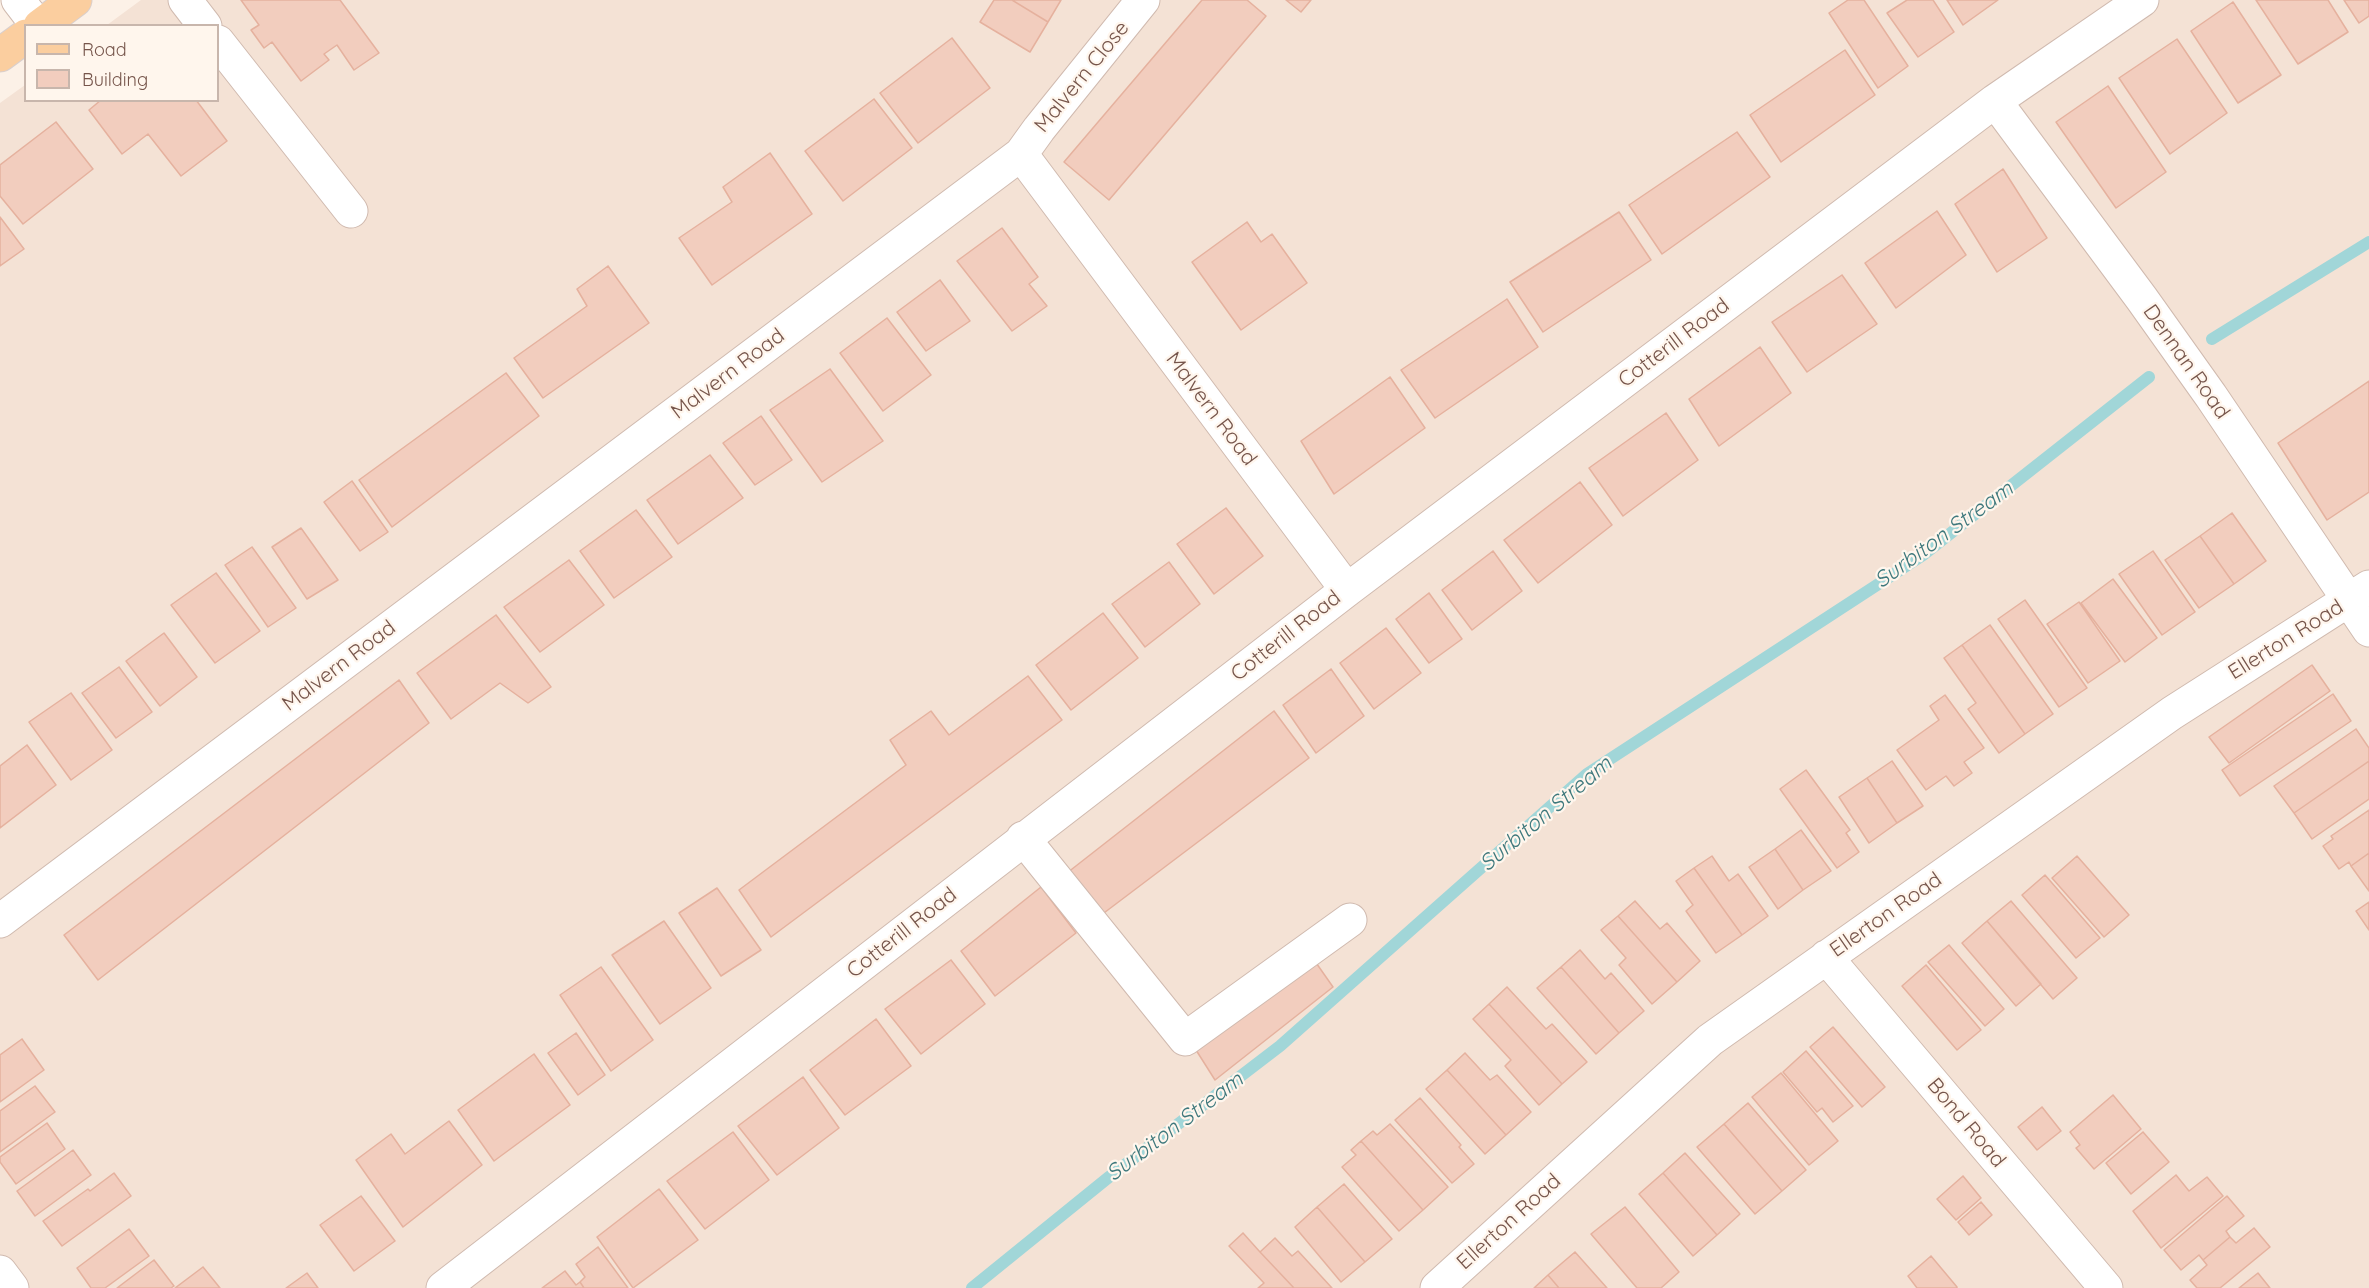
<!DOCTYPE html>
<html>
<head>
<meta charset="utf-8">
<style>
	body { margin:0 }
	#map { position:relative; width:2369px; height:1288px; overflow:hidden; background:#fcf1e7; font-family:Quicksand,sans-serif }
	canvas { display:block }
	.legend { position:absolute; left:24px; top:24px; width:195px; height:78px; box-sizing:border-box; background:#fff6ed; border:2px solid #c8b6ac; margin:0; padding:8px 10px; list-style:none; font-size:18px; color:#76554b }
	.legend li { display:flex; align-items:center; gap:12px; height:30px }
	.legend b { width:30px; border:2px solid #c8b6ac }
</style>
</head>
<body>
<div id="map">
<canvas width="2369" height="1288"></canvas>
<ul class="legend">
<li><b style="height:8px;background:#fbce9f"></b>Road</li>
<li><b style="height:16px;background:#f2cdbe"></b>Building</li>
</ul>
</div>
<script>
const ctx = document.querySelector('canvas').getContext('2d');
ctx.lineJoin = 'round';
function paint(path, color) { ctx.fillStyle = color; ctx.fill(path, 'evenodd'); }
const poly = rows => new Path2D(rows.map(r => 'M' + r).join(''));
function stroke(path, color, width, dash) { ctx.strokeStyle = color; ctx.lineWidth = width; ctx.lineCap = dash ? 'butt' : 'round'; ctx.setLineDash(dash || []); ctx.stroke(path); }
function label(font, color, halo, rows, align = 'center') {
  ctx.font = font + ' Quicksand,sans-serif'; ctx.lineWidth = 4.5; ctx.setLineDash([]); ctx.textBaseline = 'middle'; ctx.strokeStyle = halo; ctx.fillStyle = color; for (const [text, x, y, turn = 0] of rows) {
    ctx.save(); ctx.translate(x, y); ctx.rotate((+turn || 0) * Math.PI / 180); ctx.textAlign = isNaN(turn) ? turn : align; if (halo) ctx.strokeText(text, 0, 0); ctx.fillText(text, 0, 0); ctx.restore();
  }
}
paint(poly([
	[141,0,2369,0,2369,1288,0,1288,0,103,25,85,26,100,218,100,218,26,107,25]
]), '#f4e2d5');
stroke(poly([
	[2212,339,2369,242],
	[972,1288,1109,1177,1280,1046,1587,774,1923,555,2149,377]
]), '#a1d6d8', 12);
const building = poly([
	[241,0,340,0,379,53,354,70,337,45,324,54,329,60,301,81,272,42,264,48,251,30,259,25,241,0],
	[994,0,1012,0,1048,22,1030,52,980,22,994,0],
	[1012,0,1061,0,1048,22,1012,0],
	[1202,0,1247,0,1266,16,1109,200,1064,162,1202,0],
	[1286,0,1311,0,1301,12,1286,0],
	[1848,0,1864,0,1908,66,1878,88,1829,13,1848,0],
	[1907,0,1933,0,1954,32,1918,57,1887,13,1907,0],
	[1947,0,1998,0,1963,25,1947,0],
	[2256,0,2328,0,2348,32,2298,64,2256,0],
	[2344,0,2369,0,2369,16,2359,23,2344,0],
	[2233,2,2281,75,2238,103,2191,31,2233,2],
	[952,38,990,88,918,143,880,93,952,38],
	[2177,39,2227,113,2170,154,2119,78,2177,39],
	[1845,50,1875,95,1781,162,1750,115,1845,50],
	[2108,86,2166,172,2116,208,2056,122,2108,86],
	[874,99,912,148,843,201,805,151,874,99],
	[101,100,196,100,227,141,181,176,148,134,122,154,89,110,101,100],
	[56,122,93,169,23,224,0,196,0,165,56,122],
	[1737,132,1770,177,1662,254,1629,205,1737,132],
	[770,153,812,214,712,285,679,238,732,202,723,187,770,153],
	[2003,169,2047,238,1997,272,1955,204,2003,169],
	[1937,211,1966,255,1896,308,1865,263,1937,211],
	[1619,212,1651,260,1543,332,1510,282,1619,212],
	[0,217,24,249,0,266,0,217],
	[1247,222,1261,242,1272,234,1307,283,1241,330,1192,262,1247,222],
	[1002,228,1038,277,1029,284,1047,306,1012,331,957,261,1002,228],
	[608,266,649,323,543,398,514,358,587,306,577,289,608,266],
	[1842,275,1877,324,1807,372,1772,322,1842,275],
	[940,280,970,321,926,351,897,312,940,280],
	[1507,299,1538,347,1435,418,1401,370,1507,299],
	[887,318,931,375,883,411,840,353,887,318],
	[1760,347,1791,393,1719,446,1689,399,1760,347],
	[830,369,883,441,822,482,770,410,830,369],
	[506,373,539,416,392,527,359,480,506,373],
	[1390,377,1425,428,1334,494,1301,441,1390,377],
	[2369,381,2369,492,2327,520,2278,443,2369,381],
	[1666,413,1698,460,1623,516,1589,468,1666,413],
	[761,416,792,460,755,485,723,443,761,416],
	[710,455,743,498,678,544,647,500,710,455],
	[352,481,388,532,360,551,324,502,352,481],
	[1580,482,1612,525,1538,583,1504,540,1580,482],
	[1226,508,1263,556,1214,594,1177,544,1226,508],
	[636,510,672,557,614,598,580,551,636,510],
	[2232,513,2266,561,2234,584,2200,536,2232,513],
	[301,528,338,580,307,599,272,547,301,528],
	[2200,536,2234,584,2199,608,2165,560,2200,536],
	[252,547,296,608,268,627,225,565,252,547],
	[1493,551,1522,591,1472,630,1442,590,1493,551],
	[2153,551,2195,612,2162,635,2119,574,2153,551],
	[569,560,604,605,540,652,504,607,569,560],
	[1169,562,1200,604,1145,647,1112,604,1169,562],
	[216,573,260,631,215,663,171,605,216,573],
	[2113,579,2157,638,2125,662,2081,603,2113,579],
	[1429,593,1462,639,1429,663,1396,619,1429,593],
	[2025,600,2087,688,2059,707,1998,619,2025,600],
	[2079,602,2120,661,2088,683,2047,624,2079,602],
	[1103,613,1138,658,1071,710,1036,665,1103,613],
	[496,615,551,687,528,703,500,683,451,719,417,673,496,615],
	[1990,625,2053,714,2025,734,1962,645,1990,625],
	[1386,628,1421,673,1374,709,1340,663,1386,628],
	[164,633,197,677,160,706,126,661,164,633],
	[1962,645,2025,734,1999,753,1968,709,1976,703,1944,658,1962,645],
	[2312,665,2330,691,2229,763,2209,737,2312,665],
	[119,667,152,712,116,738,82,693,119,667],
	[1331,669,1364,716,1316,753,1283,705,1331,669],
	[1028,676,1062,720,771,937,739,890,906,765,890,740,931,711,949,735,1028,676],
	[399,680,429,723,98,980,64,935,399,680],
	[71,693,112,750,71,780,29,722,71,693],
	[2333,694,2351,721,2240,796,2222,770,2333,694],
	[1945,695,1984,748,1964,762,1972,773,1954,786,1946,776,1926,790,1897,750,1939,720,1930,706,1945,695],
	[1274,711,1309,758,1092,922,1058,880,1274,711],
	[2356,729,2369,748,2369,761,2294,813,2274,786,2356,729],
	[27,745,56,785,0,828,0,766,27,745],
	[1892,761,1923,806,1897,823,1867,778,1892,761],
	[2369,761,2369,799,2312,839,2294,813,2369,761],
	[1806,770,1850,830,1846,833,1859,852,1837,868,1780,789,1806,770],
	[1867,778,1897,823,1869,843,1839,797,1867,778],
	[2369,810,2369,853,2351,866,2349,862,2339,869,2323,846,2333,839,2331,836,2369,810],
	[1801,830,1831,871,1803,890,1775,849,1801,830],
	[1775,849,1803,890,1778,909,1749,867,1775,849],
	[2369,853,2369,891,2351,866,2369,853],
	[1712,856,1729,881,1738,874,1768,916,1742,935,1694,868,1712,856],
	[2077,856,2129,915,2104,937,2052,878,2077,856],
	[1694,868,1742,935,1716,953,1686,911,1693,905,1676,881,1694,868],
	[2045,875,2100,938,2076,958,2022,895,2045,875],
	[1041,887,1076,933,995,996,961,951,1041,887],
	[717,888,761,950,721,976,679,913,717,888],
	[1635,901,1660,929,1667,923,1700,961,1677,982,1618,916,1635,901],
	[2011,901,2077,978,2053,999,1987,921,2011,901],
	[2369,902,2369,930,2356,911,2369,902],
	[1618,916,1677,982,1652,1004,1619,965,1626,958,1601,930,1618,916],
	[664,921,711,988,660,1024,612,955,664,921],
	[1987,921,2041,984,2016,1006,1962,943,1987,921],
	[1949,945,2004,1009,1985,1026,1928,962,1949,945],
	[1580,950,1605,979,1611,973,1644,1011,1619,1033,1561,967,1580,950],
	[1312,957,1333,987,1215,1080,1196,1050,1312,957],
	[951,960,985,1004,921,1054,885,1009,951,960],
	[1926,965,1981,1030,1957,1050,1902,986,1926,965],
	[601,967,653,1040,611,1071,560,995,601,967],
	[1561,967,1619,1033,1596,1054,1537,988,1561,967],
	[1507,987,1546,1029,1552,1024,1587,1062,1562,1084,1489,1004,1507,987],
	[1489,1004,1562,1084,1539,1105,1505,1066,1511,1060,1473,1019,1489,1004],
	[876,1019,911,1066,845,1115,810,1070,876,1019],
	[1833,1027,1885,1087,1862,1107,1810,1047,1833,1027],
	[576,1033,605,1075,578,1095,548,1053,576,1033],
	[22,1039,44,1070,0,1102,0,1055,22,1039],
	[1806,1051,1853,1106,1833,1122,1822,1108,1817,1112,1783,1072,1806,1051],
	[1465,1053,1490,1080,1497,1075,1531,1112,1506,1135,1447,1070,1465,1053],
	[534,1054,570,1105,494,1161,458,1110,534,1054],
	[1447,1070,1506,1135,1485,1154,1426,1089,1447,1070],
	[1781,1073,1838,1141,1809,1165,1752,1097,1781,1073],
	[803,1077,839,1128,777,1175,738,1126,803,1077],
	[35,1086,55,1112,0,1152,0,1111,35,1086],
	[2113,1095,2141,1129,2094,1169,2076,1148,2080,1145,2070,1132,2113,1095],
	[1420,1098,1461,1145,1459,1147,1474,1164,1452,1183,1395,1120,1420,1098],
	[1748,1103,1806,1170,1782,1191,1724,1124,1748,1103],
	[2042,1107,2061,1131,2037,1150,2018,1127,2042,1107],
	[449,1121,482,1165,403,1227,356,1160,391,1134,405,1154,449,1121],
	[47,1123,65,1149,16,1184,0,1162,0,1157,47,1123],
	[1390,1124,1448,1187,1423,1210,1361,1141,1373,1131,1377,1135,1390,1124],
	[1724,1124,1782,1191,1755,1214,1697,1147,1724,1124],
	[733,1132,769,1180,705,1229,667,1181,733,1132],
	[2143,1132,2169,1162,2131,1194,2106,1163,2143,1132],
	[1361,1141,1423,1210,1399,1231,1342,1167,1356,1155,1351,1150,1361,1141],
	[73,1150,91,1175,35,1216,17,1191,73,1150],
	[1685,1153,1740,1214,1717,1235,1663,1173,1685,1153],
	[114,1173,131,1196,62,1246,43,1221,88,1189,90,1191,114,1173],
	[1663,1173,1717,1235,1693,1256,1639,1194,1663,1173],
	[2176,1175,2189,1191,2207,1177,2223,1196,2161,1248,2133,1211,2176,1175],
	[1963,1176,1981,1198,1956,1220,1937,1199,1963,1176],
	[1344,1184,1392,1239,1365,1262,1317,1207,1344,1184],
	[659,1189,698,1240,633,1288,597,1237,659,1189],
	[361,1196,395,1241,354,1271,320,1225,361,1196],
	[2227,1196,2244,1216,2226,1231,2230,1237,2203,1260,2199,1255,2181,1270,2164,1250,2227,1196],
	[1981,1202,1992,1215,1969,1235,1958,1222,1981,1202],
	[1317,1207,1365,1262,1341,1282,1295,1227,1317,1207],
	[1625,1207,1679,1272,1661,1288,1637,1288,1591,1234,1625,1207],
	[2254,1228,2270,1247,2220,1288,2197,1288,2190,1280,2207,1265,2203,1260,2230,1237,2236,1243,2254,1228],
	[129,1229,149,1256,105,1288,91,1288,77,1268,129,1229],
	[1243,1233,1260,1252,1294,1288,1258,1288,1264,1283,1229,1246,1243,1233],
	[1275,1238,1292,1256,1298,1251,1332,1288,1294,1288,1260,1252,1275,1238],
	[598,1247,628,1288,584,1288,580,1282,585,1277,576,1264,598,1247],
	[1575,1252,1607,1288,1559,1288,1548,1275,1575,1252],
	[1931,1256,1957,1287,1957,1288,1917,1288,1908,1276,1931,1256],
	[154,1260,174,1286,171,1288,117,1288,154,1260],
	[203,1267,220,1288,175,1288,203,1267],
	[565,1271,576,1285,580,1282,584,1288,542,1288,565,1271],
	[307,1273,318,1288,286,1288,307,1273],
	[2258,1273,2270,1288,2239,1288,2258,1273],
	[1548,1275,1559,1288,1534,1288,1548,1275]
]);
paint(building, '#f2cdbe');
stroke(building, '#e5b19e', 1.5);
const minor = poly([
	[18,0,38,26],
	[185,0,205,26],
	[218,42,351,211],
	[1995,101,2142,299,2211,396,2369,630],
	[1021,154,1039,129,1143,0],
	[1023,838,1185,1039,1350,920],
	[0,921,1021,154,1347,590],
	[1826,957,2106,1288],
	[0,1272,12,1288],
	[443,1288,1347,590,1995,101,2142,0],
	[1437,1288,1710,1040,2172,713,2369,587]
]);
const major = poly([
	[40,26,75,0],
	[0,55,26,36]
]);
stroke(minor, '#d0baaf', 35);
stroke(major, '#d9cfcd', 35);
stroke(minor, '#fff', 33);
stroke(major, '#fbce9f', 33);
label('21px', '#76554b', '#fff6ed', [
	["Malvern Close",1082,77,-51],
	["Cotterill Road",1674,343,-37],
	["Dennan Road",2186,362,55],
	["Malvern Road",728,374,-37],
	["Malvern Road",1211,409,53],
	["Cotterill Road",1286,636,-38],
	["Ellerton Road",2286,640,-32],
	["Malvern Road",339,666,-37],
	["Ellerton Road",1886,915,-35],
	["Cotterill Road",902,933,-38],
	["Bond Road",1966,1123,50],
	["Ellerton Road",1509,1222,-42]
]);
label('italic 22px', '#3e787c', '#fff6ed', [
	["Surbiton Stream",1944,535,-36],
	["Surbiton Stream",1546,814,-40],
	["Surbiton Stream",1175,1127,-37]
]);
</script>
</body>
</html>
